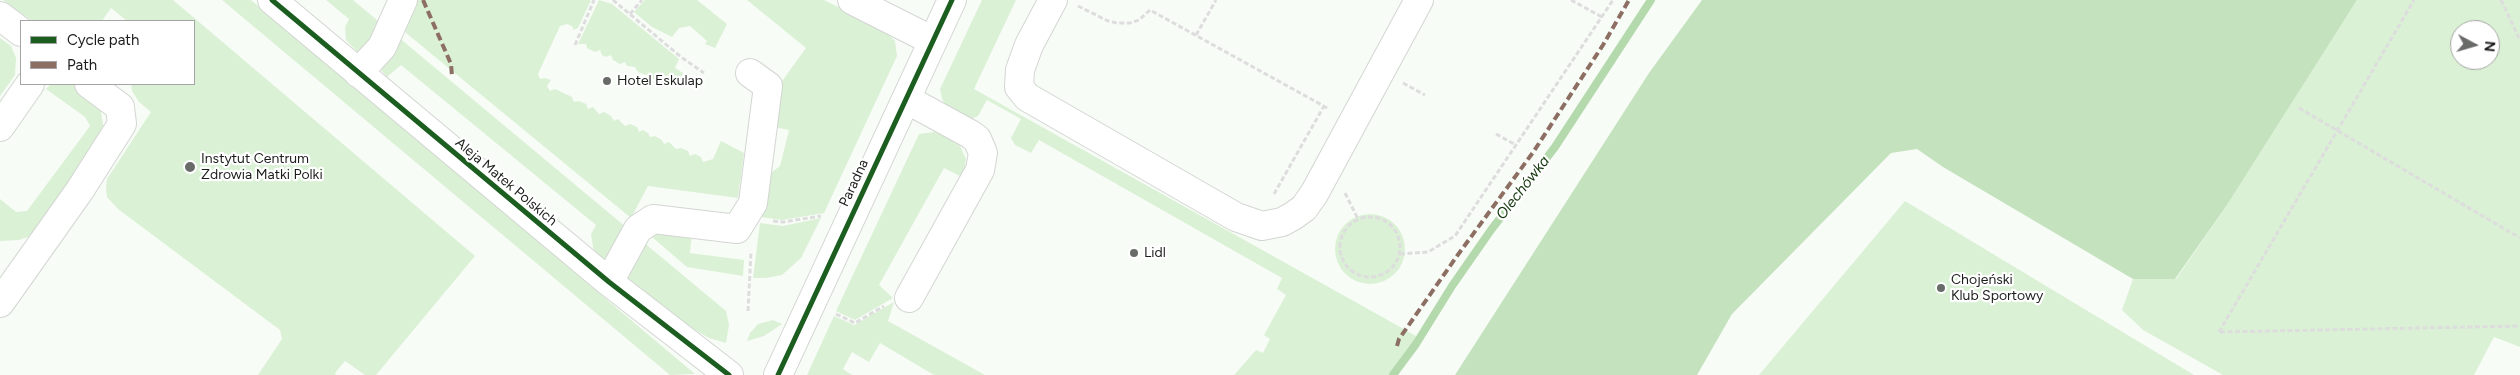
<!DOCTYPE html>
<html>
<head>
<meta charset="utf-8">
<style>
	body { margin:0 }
	#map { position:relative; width:2520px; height:375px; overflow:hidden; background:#f8fcf7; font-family:Figtree,sans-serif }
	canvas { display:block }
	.legend { position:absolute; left:20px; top:20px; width:175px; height:65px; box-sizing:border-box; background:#fff; border:1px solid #a4a5a4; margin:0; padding:6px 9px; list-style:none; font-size:15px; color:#1b1d1b }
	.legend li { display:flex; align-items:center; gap:10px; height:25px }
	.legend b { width:25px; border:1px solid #a4a5a4 }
	.north { position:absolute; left:2450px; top:20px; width:50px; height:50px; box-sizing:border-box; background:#fff; border:1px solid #a4a5a4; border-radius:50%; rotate:96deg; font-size:14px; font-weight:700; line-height:20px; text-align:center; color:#1b1d1b }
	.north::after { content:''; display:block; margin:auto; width:18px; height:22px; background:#686b68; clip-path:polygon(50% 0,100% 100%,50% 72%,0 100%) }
</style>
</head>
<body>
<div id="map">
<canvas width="2520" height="375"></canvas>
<ul class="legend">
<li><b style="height:6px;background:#1b5e20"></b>Cycle path</li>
<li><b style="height:6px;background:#8d6e63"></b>Path</li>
</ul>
<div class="north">N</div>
</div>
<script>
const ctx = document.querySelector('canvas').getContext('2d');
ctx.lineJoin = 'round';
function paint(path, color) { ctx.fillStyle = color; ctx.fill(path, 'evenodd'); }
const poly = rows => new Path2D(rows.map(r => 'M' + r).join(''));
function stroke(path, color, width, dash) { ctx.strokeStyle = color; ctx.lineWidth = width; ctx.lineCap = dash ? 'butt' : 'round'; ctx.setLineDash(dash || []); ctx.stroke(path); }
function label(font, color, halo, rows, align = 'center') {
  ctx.font = font + ' Figtree,sans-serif'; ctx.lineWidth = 4.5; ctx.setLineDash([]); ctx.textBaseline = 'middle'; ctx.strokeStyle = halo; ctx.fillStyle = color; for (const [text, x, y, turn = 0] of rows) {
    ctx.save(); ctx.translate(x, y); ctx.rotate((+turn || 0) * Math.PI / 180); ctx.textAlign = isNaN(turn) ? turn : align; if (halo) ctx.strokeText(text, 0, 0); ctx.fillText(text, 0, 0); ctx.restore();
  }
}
paint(poly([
	[3,0,173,0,475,256,376,375,365,375,345,361,335,373,336,375,258,375,282,339,280,330,118,209,107,197,106,188,107,179,151,112,139,102,132,91,131,84,194,84,194,21,127,21,111,8,102,21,32,21],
	[222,0,251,0,695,374,670,375],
	[326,0,353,0,383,25,375,41,358,52,346,40,345,27,349,19],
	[414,0,591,0,578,28,573,30,573,27,567,24,560,26,538,74,540,79,545,78,551,80,547,86,550,91,555,89,572,97,574,102,579,101,586,104,588,109,593,107,599,114,604,112,611,116,614,121,618,119,625,126,630,124,637,127,639,132,643,130,648,133,650,137,655,136,662,140,664,144,669,142,676,149,681,148,688,151,690,156,695,154,701,157,703,162,713,159,721,141,744,153,738,198,648,186,631,218,400,28],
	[599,0,612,4,679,59,675,68,683,73,681,81,671,87,664,84,662,79,657,81,652,78,650,74,646,75,638,72,635,67,627,66,625,62,620,64,613,60,611,55,606,57,602,55,600,50,595,52,587,48,586,44,578,44],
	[645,0,697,0,727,24,715,48,705,44,707,41,690,26,679,28,672,37,652,27,634,12],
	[747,0,824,0,883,29,895,41,897,56,824,213,782,220,761,217,768,175,780,166,789,130,769,126,780,84,806,48],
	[982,0,1016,0,974,89,1418,337,1392,375,1234,375,1256,350,1263,353,1270,339,1264,335,1286,295,1277,289,1282,278,1039,140,1031,153,1015,145,1011,138,1021,119,987,100,978,116,969,120,947,107,942,99,940,89],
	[2357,0,2520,0,2520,347,2494,337,2474,375,2223,375,2143,330,2122,310,2133,279,2176,279,2227,205],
	[2460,30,2490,30,2490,60,2460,60],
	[397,36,627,228,616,247,603,260,595,253,593,247,591,234,596,225,401,65,387,77,381,70],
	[0,38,11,46,16,58,15,75,0,96],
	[51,84,73,84,100,106,104,130,34,235,19,240,0,241,0,199,16,212,27,211,90,126,85,117,46,89],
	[934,132,943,135,960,146,966,159,964,172,960,176,944,168,879,285,893,298,855,320,836,311,919,134],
	[1905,201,2194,375,1759,375],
	'1335 249a35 35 0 1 1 70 0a35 35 0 1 1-70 0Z',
	[821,218,801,258,782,275,766,278,753,278,760,223,783,226],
	[645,231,692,233,690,253,744,260,743,276,687,267],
	[642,241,726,311,729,325,726,343,709,338,685,324,624,276],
	[894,302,888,321,985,375,934,375,880,343,869,362,852,352,843,369,852,375,807,375,834,316,854,325],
	[773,320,782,324,764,336,747,341,750,333,758,324]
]), '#daf1d5');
paint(poly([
	[1702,0,2357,0,2227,205,2175,279,2133,279,1943,167,1917,149,1891,153,1732,314,1697,375,1455,375,1649,73]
]), '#c3e2bd');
stroke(poly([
	[1393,375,1416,344,1452,286,1491,230,1555,147,1651,0]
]), '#b3d9ac', 8);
const minor = poly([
	[272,0,609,282,729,375],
	[852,0,933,41],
	[1053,0,1029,45,1020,70,1019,87,1027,97,1236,217,1262,226,1282,222,1293,216,1304,208,1314,194,1419,0],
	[0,16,21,32],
	[358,73,382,47,403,0],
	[906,99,970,134,977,139,983,153,980,170,909,298],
	[0,127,30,84],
	[609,282,638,229,653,219,737,229,753,203,768,86,750,73],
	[0,303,80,190,122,124,120,107,89,84],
	[778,375,952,0]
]);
stroke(minor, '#d3d6d2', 30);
stroke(poly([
	[613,0,681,57,704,73],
	[1571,0,1602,17],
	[2501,0,2520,40],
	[1078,6,1108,21,1117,23,1130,23,1139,20,1150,10,1329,109],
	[630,14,642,0],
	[1196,35,1216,0],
	[575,45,594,0],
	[1403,83,1425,95],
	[2299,108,2520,238],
	[1496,134,1516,145],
	[1345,193,1358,219],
	[1274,194,1324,106],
	'1340 247a30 30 0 1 1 60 0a30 30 0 1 1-60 0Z',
	[773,221,783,222,821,216],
	[1400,254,1428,252,1455,236,1613,0],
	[748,311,751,252],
	[836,314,855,323,884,306],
	[2219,332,2414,0],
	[2220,332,2520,326]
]), '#ddd', 3, [5, 2.5]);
stroke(minor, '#fefffe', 28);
stroke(poly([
	[423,0,451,64,452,76],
	[1397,346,1399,339,1457,256,1534,151,1603,45,1629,0]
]), '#8d6e63', 4, [8, 4]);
stroke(poly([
	[272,0,609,282,729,375],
	[778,375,952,0]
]), '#1b5e20', 5);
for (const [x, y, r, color] of [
	[607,81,5,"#686b68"],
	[190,167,6,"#686b68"],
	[1134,253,5,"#686b68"],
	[1941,288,5,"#686b68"]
]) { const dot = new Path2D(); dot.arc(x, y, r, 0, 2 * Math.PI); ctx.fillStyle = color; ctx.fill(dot); stroke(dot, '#fff', 2); }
label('14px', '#1b1d1b', '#fff', [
	["Hotel Eskulap",617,81],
	["Instytut Centrum",201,159],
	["Zdrowia Matki Polki",201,175],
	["Lidl",1144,253],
	["Chojeński",1951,280],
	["Klub Sportowy",1951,296]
], 'left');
label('14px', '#1b1d1b', '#fff', [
	["Aleja Matek Polskich",506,182,40],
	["Paradna",854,183,-65]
]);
label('italic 15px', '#14360d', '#fff', [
	["Olechówka",1523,188,-52]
]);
</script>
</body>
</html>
